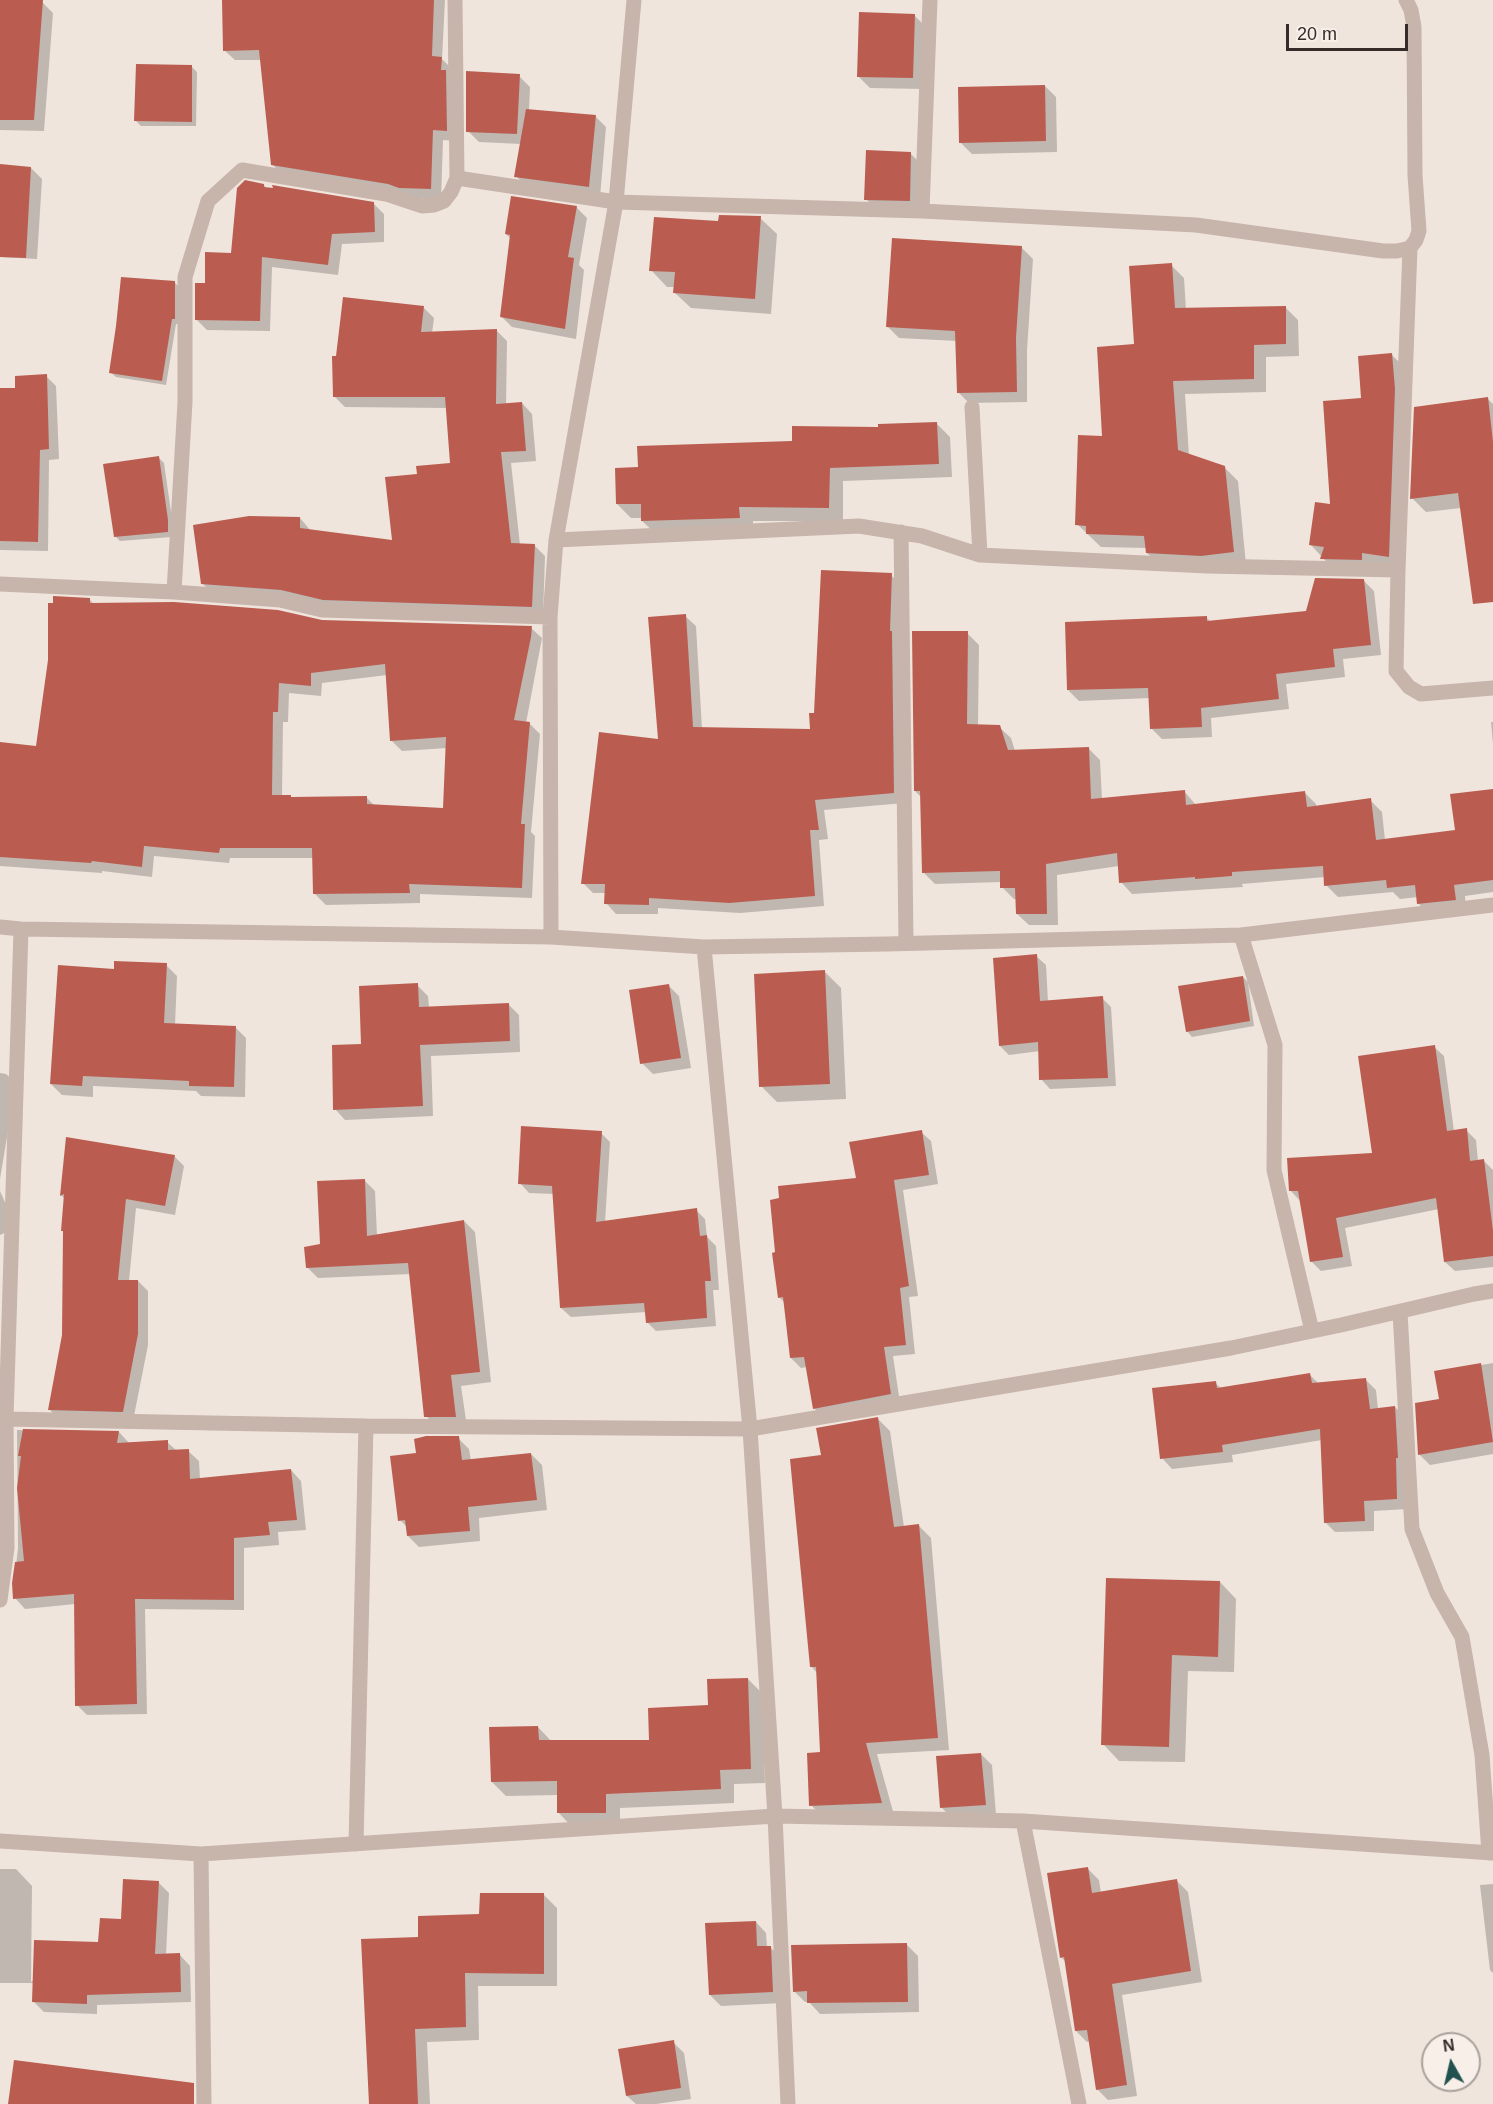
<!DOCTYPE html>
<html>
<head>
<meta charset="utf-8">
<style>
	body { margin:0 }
	#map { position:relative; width:1493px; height:2104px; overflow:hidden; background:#f0e5dd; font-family:Helvetica,sans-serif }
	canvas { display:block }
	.north { position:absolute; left:1421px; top:2032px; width:60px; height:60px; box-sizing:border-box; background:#f8efe9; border:2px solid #aaa19c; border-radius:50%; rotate:352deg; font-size:16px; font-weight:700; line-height:24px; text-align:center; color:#352b29 }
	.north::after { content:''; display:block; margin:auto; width:21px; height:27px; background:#225250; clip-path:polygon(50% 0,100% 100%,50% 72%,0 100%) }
	.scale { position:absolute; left:1286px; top:24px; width:122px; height:27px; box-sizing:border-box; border:3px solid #352b29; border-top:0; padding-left:8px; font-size:18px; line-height:21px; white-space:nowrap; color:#352b29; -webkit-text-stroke:4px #f8efe9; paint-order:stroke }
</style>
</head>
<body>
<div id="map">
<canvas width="1493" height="2104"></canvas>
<div class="north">N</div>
<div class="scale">20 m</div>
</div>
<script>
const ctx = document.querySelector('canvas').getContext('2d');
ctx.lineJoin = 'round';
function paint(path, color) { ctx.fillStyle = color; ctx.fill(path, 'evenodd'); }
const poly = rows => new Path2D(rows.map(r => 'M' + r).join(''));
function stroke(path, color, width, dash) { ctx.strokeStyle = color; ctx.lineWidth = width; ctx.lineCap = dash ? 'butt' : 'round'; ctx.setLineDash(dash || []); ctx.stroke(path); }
paint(poly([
	[0,0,42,2,53,13,44,131,0,130],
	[223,0,445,0,442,59,452,69,457,141,443,140,441,199,410,198,283,175,272,164,262,60,235,60,224,50],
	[914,15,925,26,924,89,870,88,859,77],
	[192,67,197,72,196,126,141,126,136,121],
	[519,76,530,87,529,110,595,116,606,127,600,197,527,187,516,176,521,144,479,142,468,131],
	[1045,86,1056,97,1057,152,972,154,961,143],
	[911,154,922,165,921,211,877,210,866,199],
	[0,166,31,168,42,179,37,259,0,257],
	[264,185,267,189,373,203,384,214,384,242,342,244,338,275,272,267,270,331,207,330,196,319,206,285,232,254],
	[576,207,587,218,579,265,584,270,576,339,512,327,501,316,511,239,506,234],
	[760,218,777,234,771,314,691,308,674,292,675,287,667,287,651,270,720,222],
	[1022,248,1033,259,1027,350,1027,402,969,403,958,392,957,341,899,338,888,327],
	[1171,265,1184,278,1186,310,1285,307,1298,320,1299,356,1266,357,1266,392,1185,394,1189,456,1225,468,1238,481,1246,565,1160,566,1147,553,1147,548,1101,547,1077,524,1136,346],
	[175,283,180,288,180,324,176,324,166,385,116,377,110,372],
	[423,307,434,318,432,333,496,330,507,341,506,405,522,403,532,414,536,461,511,463,520,545,534,545,545,556,543,617,335,610,213,594,203,584,300,518,311,531,394,541,418,475,452,464,447,408,345,407,334,396],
	[1392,355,1403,366,1399,567,1333,569,1311,545,1332,505,1363,399],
	[46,376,56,386,59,459,49,460,48,551,0,550,0,390,17,389],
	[1487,398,1493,404,1493,592,1461,508,1426,512,1412,498],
	[936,423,950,437,952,477,843,481,843,521,753,521,753,531,657,535,642,521,642,518,631,518,617,504,639,469,879,428],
	[159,458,164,463,173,526,172,537,120,541,115,536],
	[891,575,901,585,904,803,824,810,828,839,819,840,824,906,740,913,658,908,658,914,616,914,606,903,606,893,593,893,583,883,659,741,685,616,696,626,702,729,811,731,816,714],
	[1364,581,1374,591,1381,655,1343,659,1345,677,1286,684,1289,709,1211,718,1212,737,1162,739,1152,729,1150,698,1079,701,1068,690,1206,617,1211,622,1307,612],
	[89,599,94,604,322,621,531,628,542,638,526,723,529,723,540,734,531,832,535,836,532,898,420,894,420,903,326,905,315,894,314,858,230,858,229,863,154,856,152,877,102,871,102,873,0,866,0,743,37,747],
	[387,675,391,740,402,751,447,748,444,809,375,806,366,797,292,798,282,796,283,722,288,722,289,693,321,696,322,683],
	[967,633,979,645,978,726,999,727,1011,738,1015,751,1089,749,1100,760,1102,799,1184,791,1196,805,1305,793,1316,804,1316,808,1370,800,1382,812,1385,840,1456,832,1493,791,1493,892,1465,896,1466,911,1430,915,1418,903,1418,897,1400,899,1393,892,1338,897,1326,885,1325,877,1242,884,1243,887,1132,894,1121,882,1119,866,1057,875,1058,925,1029,925,1017,914,1017,899,1014,899,1002,887,1002,882,935,884,923,872,921,797,915,791],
	[1491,722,1493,722,1493,744],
	[1036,956,1046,965,1048,1002,1102,998,1111,1007,1116,1086,1050,1089,1041,1079,1040,1051,1009,1055,1000,1046],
	[166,965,177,976,175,1025,235,1027,246,1038,245,1097,201,1096,196,1091,93,1086,93,1097,62,1095,51,1084,115,971],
	[825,972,841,988,846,1099,777,1102,761,1086],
	[1243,977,1248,982,1254,1026,1192,1037,1187,1031],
	[417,985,428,996,429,1008,508,1004,519,1015,520,1052,431,1056,433,1116,345,1120,335,1109,363,1046],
	[668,985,679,996,691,1068,653,1074,642,1063],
	[1434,1047,1444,1056,1454,1131,1466,1130,1476,1140,1478,1161,1483,1160,1493,1170,1493,1267,1455,1271,1445,1262,1439,1209,1345,1228,1352,1266,1321,1271,1311,1261,1300,1201,1291,1191,1373,1154],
	[0,1073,6,1074,16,1083,0,1179],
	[921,1132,931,1141,938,1184,903,1190,918,1296,909,1297,915,1354,893,1356,900,1403,824,1418,814,1408,807,1367,801,1368,791,1358,785,1303,779,1297,858,1180],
	[601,1133,610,1142,605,1222,696,1210,705,1219,707,1237,716,1246,719,1290,713,1290,716,1326,656,1331,647,1322,646,1312,571,1317,561,1308,554,1194,529,1193,520,1183],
	[68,1138,174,1156,184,1166,175,1215,136,1208,129,1281,138,1281,148,1291,148,1345,133,1421,60,1420,50,1410,64,1335,65,1233,63,1231,65,1199,61,1195],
	[364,1180,375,1191,377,1236,464,1221,475,1232,491,1382,461,1386,467,1427,437,1427,426,1416,411,1274,318,1278,307,1267],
	[0,1191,12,1218,11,1230,0,1235],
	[1493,1363,1493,1454,1430,1465,1419,1454,1441,1401,1436,1373],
	[1309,1374,1319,1384,1366,1380,1376,1390,1378,1409,1395,1407,1405,1417,1407,1509,1374,1511,1374,1531,1335,1532,1325,1522,1322,1440,1232,1455,1233,1462,1172,1469,1162,1458,1215,1383,1221,1388],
	[878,1419,890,1431,904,1527,919,1526,931,1538,949,1750,877,1754,894,1815,823,1817,811,1805,822,1754,817,1673,811,1666,822,1456],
	[17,1430,119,1432,130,1444,167,1442,177,1451,188,1451,199,1461,200,1479,291,1470,301,1481,306,1530,278,1532,279,1545,244,1548,244,1610,145,1609,147,1714,87,1715,77,1705,75,1604,25,1609,15,1598,14,1583,18,1548],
	[458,1438,469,1449,471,1461,531,1454,542,1465,547,1510,479,1518,480,1541,419,1547,408,1536,408,1528,400,1520,417,1455],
	[1220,1582,1236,1599,1234,1672,1188,1671,1185,1762,1119,1761,1103,1744],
	[748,1679,762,1693,765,1783,734,1784,734,1803,620,1808,620,1826,572,1827,558,1812,558,1795,506,1796,492,1782,538,1727,552,1742,651,1742,710,1707],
	[981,1754,992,1765,996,1815,953,1819,942,1808],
	[0,1869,16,1869,32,1886,31,1982,99,1943,158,1882,169,1893,166,1955,180,1955,190,1966,191,2002,97,2005,97,2014,44,2012,33,2001,34,1983,0,1983],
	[1088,1869,1099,1880,1101,1893,1177,1881,1188,1892,1202,1982,1122,1995,1137,2096,1108,2100,1097,2089,1090,2041,1087,2042,1076,2031,1066,1962,1061,1957],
	[1493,1884,1493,1973,1490,1970,1480,1885],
	[544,1895,557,1908,557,1986,478,1986,479,2040,427,2042,430,2104,370,2104,420,1938],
	[756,1922,766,1933,767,1947,770,1947,781,1958,783,2003,721,2006,710,1995],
	[907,1945,918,1956,919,2012,820,2014,809,2002,805,2002,794,1991],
	[673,2042,684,2053,691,2099,656,2104,636,2104,627,2096]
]), '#0003');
paint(poly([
	[0,0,43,0,34,120,0,120],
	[222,0,434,0,432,56,442,57,441,70,446,70,447,131,433,130,431,189,399,188,388,184,271,165,259,50,223,51],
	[859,12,915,14,913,78,857,77],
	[136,64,192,65,192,122,134,121],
	[466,71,520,74,517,134,466,132],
	[1045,85,1046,141,959,143,958,87],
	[526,109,596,115,589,187,514,177],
	[866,150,911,152,910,201,864,200],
	[0,164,31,167,26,258,0,257],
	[245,180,264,184,264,187,273,188,272,185,374,202,375,232,332,234,328,265,262,257,260,321,195,320,195,283,205,283,205,252,231,253,237,188],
	[511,196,577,206,568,257,574,258,565,329,500,317,510,235,505,234],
	[719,215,761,216,755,299,673,293,675,272,649,271,654,217,718,221],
	[892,238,1022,246,1016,338,1017,392,957,393,955,331,886,327],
	[1172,263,1175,308,1286,306,1286,344,1254,345,1254,379,1173,381,1178,450,1225,466,1234,552,1201,556,1146,553,1144,536,1086,534,1086,526,1075,525,1078,435,1102,436,1097,347,1134,344,1129,266],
	[121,277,175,281,175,319,172,319,162,381,109,373,116,326],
	[343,297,424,306,421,332,497,329,496,404,522,402,526,451,501,452,511,543,535,544,532,607,323,600,281,590,201,584,193,525,249,516,300,517,300,528,392,540,385,477,417,474,416,466,450,463,445,397,333,397,332,356,336,356],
	[1392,353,1395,389,1389,557,1362,553,1362,560,1320,559,1324,547,1309,545,1315,502,1330,504,1323,401,1361,398,1358,356],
	[47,374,49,449,40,450,38,542,0,541,0,388,15,388,15,376],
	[1488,397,1493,442,1493,602,1473,604,1458,493,1410,499,1414,407],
	[937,422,939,464,830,468,829,508,739,507,740,518,641,521,641,504,616,504,615,468,638,467,637,446,792,441,792,426,878,427,878,424],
	[159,456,168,520,168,532,114,537,103,464],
	[821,570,892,573,890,631,892,631,894,793,815,800,819,830,810,830,815,896,729,903,649,898,649,905,604,904,605,884,581,884,599,732,658,739,648,617,686,614,693,727,810,729,809,713,814,713],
	[1315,578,1364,579,1371,645,1333,649,1335,667,1276,674,1279,699,1201,708,1202,727,1150,729,1148,688,1067,690,1065,622,1207,616,1207,621,1306,611],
	[53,596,90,598,90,603,174,602,278,610,322,620,532,626,531,637,514,720,530,722,521,824,525,824,522,888,409,884,410,893,313,894,312,848,220,848,219,853,144,846,142,867,92,861,91,863,0,857,0,742,36,746,48,660,48,603,53,603],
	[385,664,390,741,446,737,443,808,367,804,367,796,291,797,291,795,272,795,273,712,278,712,279,683,311,686,311,673],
	[912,631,968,631,967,724,1000,725,1008,750,1089,747,1091,799,1185,790,1186,805,1305,791,1307,807,1371,798,1376,840,1455,830,1450,794,1493,789,1493,880,1454,885,1456,900,1417,904,1415,885,1387,888,1386,880,1324,886,1323,866,1232,872,1232,876,1195,879,1195,877,1119,883,1117,853,1046,864,1047,914,1016,914,1015,888,1000,888,1000,871,922,873,920,791,914,791],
	[1037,954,1040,1001,1103,996,1108,1078,1039,1080,1038,1042,999,1046,993,958],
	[114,961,167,963,164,1023,236,1026,234,1087,189,1086,189,1081,83,1076,82,1086,50,1084,58,965,114,969],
	[825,970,830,1084,759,1087,754,974],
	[1243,976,1250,1021,1186,1032,1178,986],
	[418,983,419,1007,509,1003,510,1041,420,1045,423,1106,333,1110,332,1045,361,1044,359,986],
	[669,984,681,1058,640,1064,629,990],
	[1435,1045,1447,1131,1467,1128,1470,1161,1484,1159,1493,1231,1493,1256,1444,1262,1436,1198,1336,1218,1343,1257,1310,1262,1298,1191,1289,1191,1287,1158,1372,1153,1358,1056],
	[521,1126,602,1131,596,1222,697,1208,700,1236,707,1235,711,1281,705,1281,707,1318,646,1323,644,1303,560,1308,552,1186,518,1184],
	[922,1130,929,1175,894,1180,909,1286,900,1288,906,1345,884,1347,891,1394,813,1409,804,1357,790,1358,783,1297,778,1298,772,1253,775,1252,770,1200,779,1198,778,1186,856,1178,849,1142],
	[66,1137,175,1155,165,1206,126,1199,118,1280,138,1280,138,1334,123,1412,48,1410,62,1335,63,1231,61,1231,64,1194,60,1196],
	[365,1179,367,1236,464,1220,480,1372,451,1375,456,1417,424,1417,408,1263,306,1268,304,1247,320,1244,317,1181],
	[1481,1363,1493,1442,1418,1455,1415,1403,1439,1399,1434,1371],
	[1310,1373,1312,1383,1366,1378,1370,1409,1395,1406,1398,1458,1396,1458,1397,1499,1364,1501,1365,1521,1324,1523,1320,1429,1222,1445,1223,1452,1160,1459,1152,1388,1216,1381,1217,1388],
	[878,1417,894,1527,919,1524,938,1738,866,1743,882,1803,809,1806,807,1753,820,1752,816,1667,810,1667,790,1459,821,1455,816,1428],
	[23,1429,119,1431,117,1443,168,1440,168,1450,189,1449,190,1479,291,1469,297,1520,268,1522,270,1535,234,1538,234,1600,135,1599,137,1704,75,1706,74,1594,13,1599,12,1583,15,1562,24,1561,17,1488,21,1456,18,1456],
	[426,1436,459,1436,462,1460,531,1453,537,1500,468,1507,470,1531,407,1536,405,1520,398,1521,390,1456,416,1453,414,1439],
	[1106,1578,1220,1581,1218,1657,1172,1655,1169,1747,1101,1745],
	[748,1678,751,1769,720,1770,721,1789,606,1794,606,1813,557,1813,557,1781,491,1782,489,1727,538,1726,539,1740,649,1740,648,1708,708,1705,707,1679],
	[981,1753,986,1805,940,1808,936,1756],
	[1088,1867,1092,1893,1177,1879,1191,1971,1112,1984,1127,2085,1096,2090,1087,2030,1075,2031,1064,1957,1060,1958,1047,1873],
	[123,1879,159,1881,155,1954,180,1953,181,1992,87,1995,87,2004,32,2002,34,1940,98,1942,100,1918,121,1919],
	[480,1893,544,1893,544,1974,465,1973,466,2027,415,2029,418,2104,369,2104,361,1939,418,1937,418,1916,479,1914],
	[756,1921,757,1946,771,1946,773,1992,709,1995,705,1923],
	[907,1943,908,2002,807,2003,807,1991,793,1992,791,1945],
	[674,2040,681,2088,626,2096,618,2049],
	[14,2060,194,2083,194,2104,8,2104]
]), '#ba5d50');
stroke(poly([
	[457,178,616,202,922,211,1196,225,1383,251,1397,251,1410,248,1416,240,1419,231,1415,175,1414,27,1411,10,1406,0],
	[922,211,930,0],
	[972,407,980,555],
	[901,532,906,943],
	[556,540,859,526,922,536,980,555,1207,566,1398,570,1396,671,1409,687,1421,694,1493,688],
	[1398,570,1410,248],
	[0,584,174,592,280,600,322,610,550,617],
	[174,592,185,402,185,277,208,201,242,170,386,194,422,206,434,205,444,201,451,192,457,178,455,0],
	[0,927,21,929,551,937,704,947,887,944,1241,935,1493,905],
	[1241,935,1275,1045,1274,1170,1312,1331],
	[551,937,550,617,556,540,616,202,634,0],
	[704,947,750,1429,775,1816,788,2104],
	[1400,1312,1412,1529,1437,1593,1462,1637,1482,1755,1489,1853],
	[6,1419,366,1426,750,1429,1231,1348,1341,1325,1474,1294,1493,1291],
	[0,1600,7,1548,6,1419,21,929],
	[1023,1821,1079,2104],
	[0,1841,201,1854,775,1816,1023,1821,1493,1853],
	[356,1844,366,1426],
	[201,1854,204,2104]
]), '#c7b4aa', 15);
</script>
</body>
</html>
